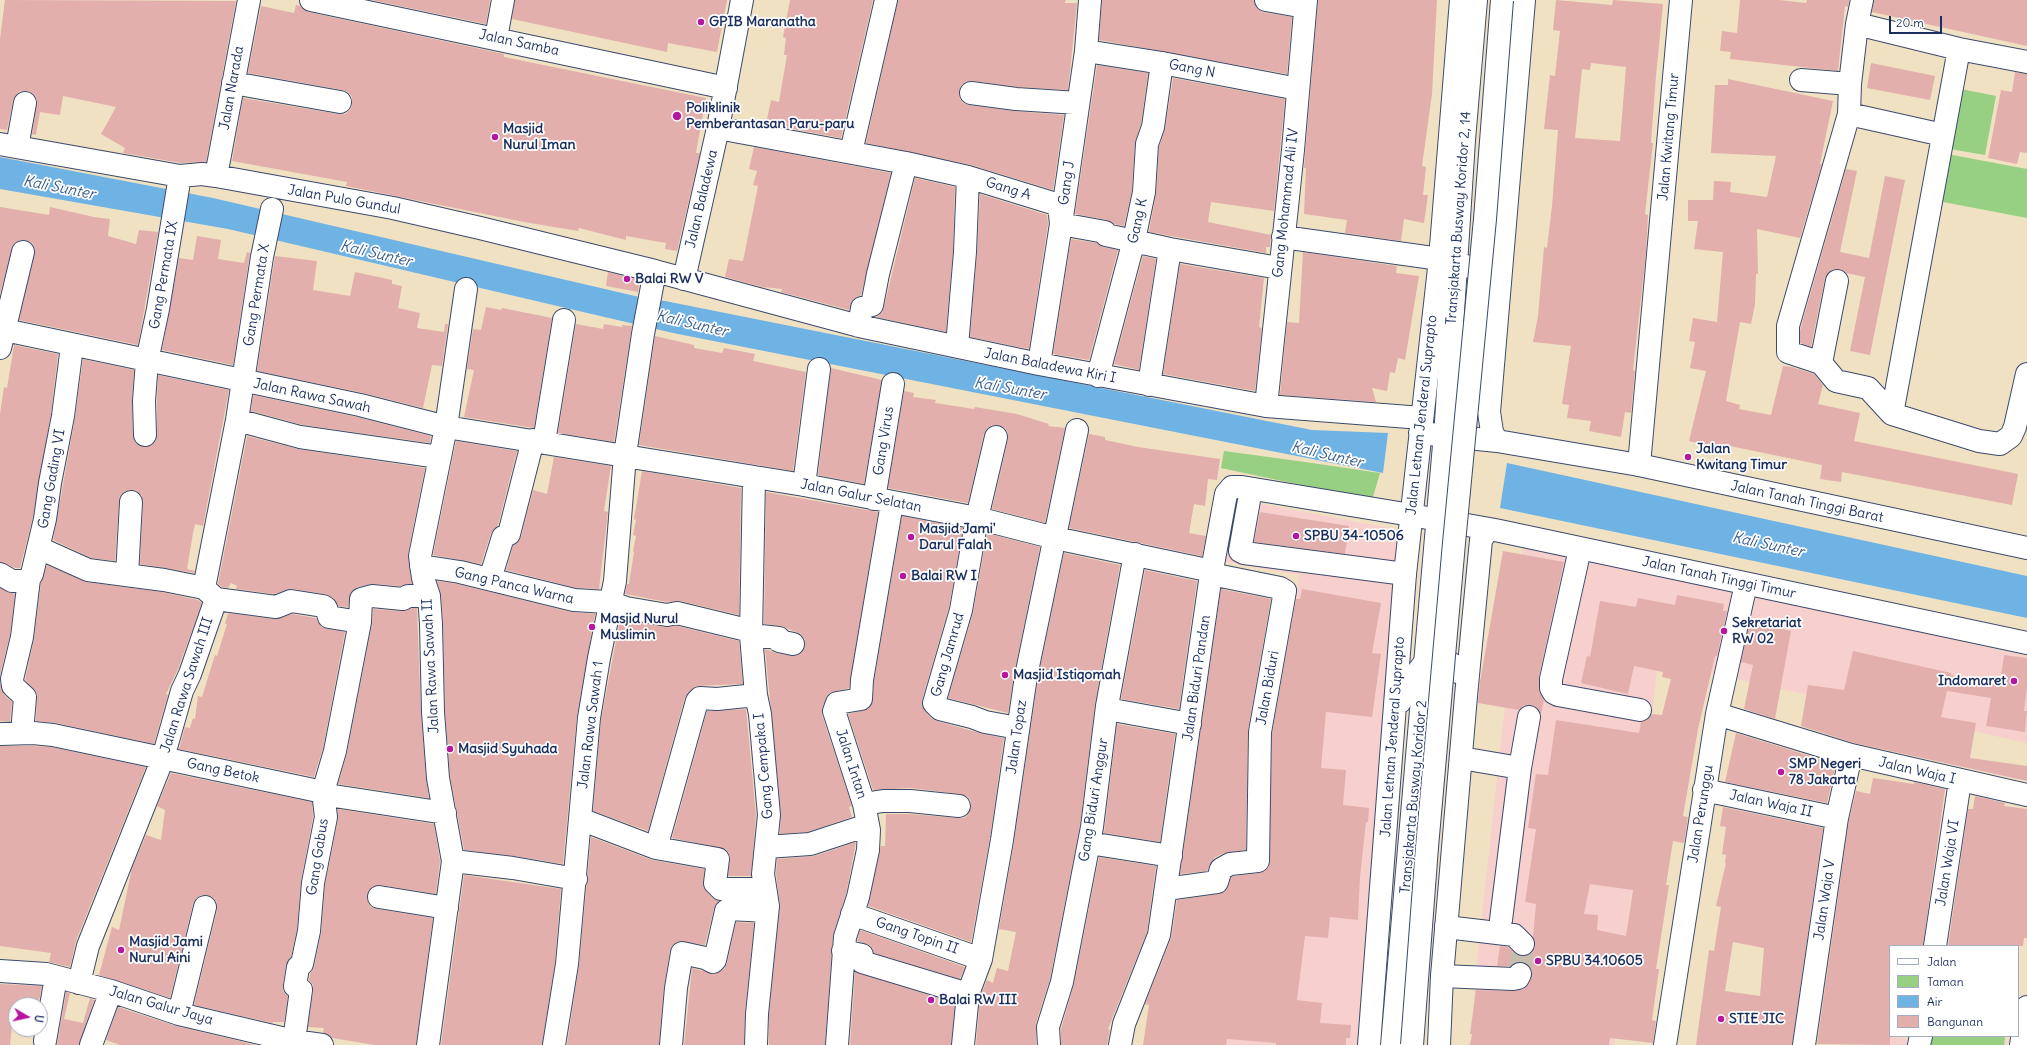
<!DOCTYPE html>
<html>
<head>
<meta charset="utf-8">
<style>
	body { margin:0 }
	#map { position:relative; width:2027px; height:1045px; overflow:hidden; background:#efe1c2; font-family:Delius,sans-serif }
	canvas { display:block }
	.legend { position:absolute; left:1889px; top:945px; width:130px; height:92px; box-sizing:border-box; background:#fff; border:1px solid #a4acbf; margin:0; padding:5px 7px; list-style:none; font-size:12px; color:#1b2f5e }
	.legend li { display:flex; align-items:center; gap:8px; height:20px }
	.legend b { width:20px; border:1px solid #a4acbf }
	.north { position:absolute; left:8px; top:997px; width:40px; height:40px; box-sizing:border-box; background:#fff; border:1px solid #a4acbf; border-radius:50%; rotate:99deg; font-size:11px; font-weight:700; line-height:16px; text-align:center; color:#1b2f5e }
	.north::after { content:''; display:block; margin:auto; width:14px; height:18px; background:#b5179e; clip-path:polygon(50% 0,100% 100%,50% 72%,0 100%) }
	.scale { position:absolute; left:1889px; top:16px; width:53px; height:18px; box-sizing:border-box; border:2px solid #1b2f5e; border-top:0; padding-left:5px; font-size:12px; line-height:14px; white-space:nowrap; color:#1b2f5e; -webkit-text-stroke:3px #fff; paint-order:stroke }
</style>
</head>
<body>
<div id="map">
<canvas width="2027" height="1045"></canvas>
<ul class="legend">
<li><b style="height:5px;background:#fff"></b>Jalan</li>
<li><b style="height:11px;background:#97d083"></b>Taman</li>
<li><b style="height:11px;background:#6fb3e5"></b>Air</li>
<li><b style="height:11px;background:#e3afac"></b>Bangunan</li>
</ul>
<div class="north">U</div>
<div class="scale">20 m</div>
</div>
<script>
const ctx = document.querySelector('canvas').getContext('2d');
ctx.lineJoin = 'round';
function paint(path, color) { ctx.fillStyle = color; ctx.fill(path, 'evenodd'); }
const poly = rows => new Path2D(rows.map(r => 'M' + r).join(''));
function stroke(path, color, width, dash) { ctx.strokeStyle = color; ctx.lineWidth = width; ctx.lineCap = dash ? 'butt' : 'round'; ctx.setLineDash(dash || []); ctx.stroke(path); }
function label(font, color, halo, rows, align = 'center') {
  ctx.font = font + ' Delius,sans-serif'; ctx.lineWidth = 3.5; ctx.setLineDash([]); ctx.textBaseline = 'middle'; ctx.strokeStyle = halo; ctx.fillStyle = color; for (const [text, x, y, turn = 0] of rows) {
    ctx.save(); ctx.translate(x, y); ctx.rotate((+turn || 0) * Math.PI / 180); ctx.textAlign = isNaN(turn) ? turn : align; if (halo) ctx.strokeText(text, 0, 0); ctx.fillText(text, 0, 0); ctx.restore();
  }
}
paint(poly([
	[1236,499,1410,532,1369,1045,1174,1045,1256,921,1299,575,1222,561],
	[1523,543,2027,656,2027,743,1658,662,1614,1045,1473,1045,1474,988],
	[1889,1036,1921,1041,1922,1036,2006,1036,2005,1045,1887,1045]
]), '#f7d0ce');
paint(poly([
	[1961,89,1996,96,1985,155,1950,149],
	[1947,154,2027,169,2027,218,1938,201],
	[1224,451,1305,462,1380,473,1372,500,1221,468],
	[1931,1036,2005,1036,2004,1045,1930,1045]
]), '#97d083');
paint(poly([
	[0,157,213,198,648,299,665,301,1312,430,1388,433,1383,473,673,333,228,229,0,189],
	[1507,463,2027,576,2027,618,1500,508]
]), '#6fb3e5');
paint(poly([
	[5,0,236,1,206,162,181,163,123,153,125,148,101,134,116,107,63,96,60,115,40,112,36,135,32,134,37,99,33,94,28,91,20,91,16,95,13,100,7,130,0,129,0,39],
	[371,0,490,0,486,24],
	[515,0,727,0,717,52,668,43,667,52,512,19],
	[790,0,873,0,841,138,766,124,771,100,779,102,787,55,784,55,786,38,783,37],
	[898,0,1066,0,1065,3,1077,3,1068,90,1017,87,972,81,967,81,961,85,959,92,959,97,963,103,969,105,1014,111,1064,115,1053,190,971,165,866,143],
	[1102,0,1254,0,1258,9,1263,12,1292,17,1287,74,1099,40],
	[1318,0,1437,0,1432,94,1422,166,1426,167,1423,195,1428,195,1424,223,1404,219,1401,241,1345,233,1347,220,1304,214,1306,168,1304,168],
	[1556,0,1612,5,1613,0,1663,4,1656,76,1651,143,1653,143,1645,214,1648,215,1646,253,1633,370,1635,371,1631,413,1625,412,1621,437,1589,431,1591,421,1567,418,1569,405,1562,404,1571,346,1533,342,1538,316,1544,247,1547,248,1552,206,1558,130,1544,129,1550,75,1555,76,1560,31,1553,30],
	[1591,63,1626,67,1620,141,1575,138,1582,69,1590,70],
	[1740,0,1779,0,1806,3,1807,0,1849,0,1848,7,1845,6,1838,71,1730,59,1731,52,1720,51,1722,31,1737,33],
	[1874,0,2027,0,2027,46,1872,12],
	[296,5,300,6,308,12,504,54,504,57,706,98,696,153,700,153,677,251,665,249,666,243,626,236,626,240,579,228,578,231,524,222,346,186,347,182,232,161,243,98,338,114,345,114,350,110,352,105,352,97,348,92,342,90,248,73,261,6,294,13],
	[1871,63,1935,76,1930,100,1867,88],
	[1097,65,1148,73,1141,124,1135,143,1132,190,1124,226,1114,224,1107,220,1075,214],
	[2015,72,2027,74,2027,153,2020,152,2017,164,1988,158,2001,90,2012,92],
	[1173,78,1285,99,1274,211,1211,202,1208,222,1271,235,1270,247,1266,247,1266,253,1149,232,1156,193,1159,147,1165,129],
	[1728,79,1833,101,1820,164,1822,164,1800,238,1757,229,1758,274,1756,274,1755,304,1751,324,1740,322,1726,401,1740,405,1739,409,1771,415,1783,366,1792,367,1814,374,1823,385,1818,404,1860,413,1854,441,2018,474,2012,505,1842,472,1841,482,1820,479,1822,465,1730,446,1729,451,1689,441,1706,371,1690,368,1695,342,1689,341,1693,318,1717,322,1723,252,1694,249,1698,221,1688,221,1688,200,1713,200,1714,181,1731,182,1730,192,1767,197,1776,156,1711,153,1715,85,1728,85],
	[754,147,891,173,861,295,852,300,849,310,781,292,782,289,762,287,725,277,729,259,743,261,758,186,753,185,757,171,749,169],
	[1846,169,1857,171,1840,252,1869,258,1885,176,1905,180,1870,355,1850,351,1865,277,1846,273,1839,269,1833,269,1828,273,1825,278,1811,347,1800,343,1800,331,1804,316],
	[915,178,955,187,953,251,946,332,876,317,882,313,884,307],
	[980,194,1047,215,1048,224,1029,349,970,337,977,253],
	[0,207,49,215,50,207,94,217,110,219,108,236,136,244,139,230,158,232,138,345,19,320,35,249,32,243,26,240,20,240,14,244,0,294],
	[197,236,221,240,218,259,244,263,247,252,250,253,233,365,162,350,179,258,193,260],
	[1071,239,1097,243,1103,247,1118,250,1089,360,1053,354],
	[1303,252,1397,266,1396,273,1419,276,1405,360,1398,358,1395,373,1390,372,1387,391,1372,388,1376,402,1280,395,1287,322,1299,323],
	[275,256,317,261,313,290,350,296,355,272,392,280,392,284,402,286,398,308,420,313,417,328,444,332,445,324,448,324,442,366,432,365,423,408,363,393,257,371],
	[1143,256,1156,259,1139,370,1114,364],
	[1180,264,1264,278,1259,327,1262,328,1255,391,1163,374],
	[608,272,640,280,638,292,606,286],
	[486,307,501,310,502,308,552,318,534,428,464,417,474,370,467,369,473,329,481,330],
	[576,324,603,329,604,324,622,327,622,325,632,326,614,442,558,433],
	[655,336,694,345,694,348,722,353,724,348,755,354,753,361,806,372,793,471,639,445],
	[14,345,58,354,51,414,33,517,20,568,15,568,0,562,0,414,4,387,7,388],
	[83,359,134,370,132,400,133,435,135,442,139,446,145,447,152,445,156,441,157,435,157,401,158,375,229,390,203,526,195,524,193,533,187,569,195,571,194,573,140,564,143,502,142,496,137,491,132,490,125,491,120,496,119,501,115,561,91,558,53,540,75,418],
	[831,368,882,380,864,484,818,475],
	[904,391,914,393,913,397,936,400,935,403,974,409,975,407,1017,414,1049,424,1048,426,1065,428,1045,523,992,509,1008,439,1008,433,1005,428,998,425,992,425,987,428,984,434,968,503,888,488],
	[253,395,357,417,431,436,430,443,303,425,251,411],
	[1089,434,1105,437,1105,440,1138,447,1220,459,1217,480,1208,479,1205,506,1194,504,1189,533,1206,536,1202,556,1069,528],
	[247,436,298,449,425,468,408,554,412,584,400,586,373,584,358,587,351,592,348,607,338,606,333,598,325,594,293,589,274,594,236,589,237,586,231,583,228,588,222,587,218,584],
	[456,441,517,451,498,525,491,533,481,564,433,555],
	[554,457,611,466,604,511,608,512,599,589,576,588,506,570,513,546,521,537,533,490,547,494],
	[642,471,741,488,739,615,680,601,667,602,625,594,627,584,629,584,634,552,633,551,636,536,633,535,636,520,634,519],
	[766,492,878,512,849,688,829,693,822,707,822,715,852,806,849,807,852,817,808,832,780,834,781,814,765,649,776,653,796,656,802,652,805,646,805,640,801,634,781,626,764,624],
	[1260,512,1349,526,1345,554,1254,542],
	[902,516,963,528,949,607,922,700,922,706,931,718,937,721,983,734,1004,738,990,838,971,942,868,906,881,846,885,846,886,814,909,814,958,818,964,818,969,814,971,807,971,801,967,796,960,794,910,788,873,790,848,714,868,709,873,700,874,681],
	[987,533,1040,547,1014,674,1008,713,948,698,973,613],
	[1503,551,1564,562,1539,676,1539,688,1544,700,1541,714,1537,708,1531,705,1524,705,1519,710,1478,703,1480,682],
	[1064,553,1120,565,1095,704,1080,825,1050,979,1036,1023,1036,1045,976,1045,980,997,987,980,993,983,997,968,1008,971,1016,932,999,929,1014,842,1038,678],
	[47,565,86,582,162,592,198,600,202,603,178,669,166,694,168,695,154,744,56,723,36,721,37,693,25,680,34,639,41,583],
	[1145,570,1197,581,1179,709,1121,699],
	[437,581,458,584,571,612,595,614,577,716,563,864,514,856,464,850,450,776,445,711,443,623,441,595],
	[0,588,15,594,10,635,0,675],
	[1221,589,1271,599,1248,730,1246,850,1224,853,1214,858,1207,871,1180,874],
	[1302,589,1381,603,1372,653,1381,654,1372,717,1326,712,1321,768,1346,770,1343,805,1369,808,1368,822,1366,822,1360,877,1358,920,1330,917,1328,938,1305,936,1297,1000,1322,1003,1320,1023,1351,1025,1350,1038,1346,1038,1346,1045,1276,1045,1276,1043,1227,1039,1226,1045,1143,1045,1149,1005,1145,1004,1171,939,1177,900,1219,894,1225,891,1231,877,1234,876,1260,873,1265,871,1269,867,1272,733,1296,599,1300,599],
	[1677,595,1724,604,1723,611,1727,611,1717,656,1715,656,1698,729,1683,816,1688,817,1684,843,1673,841,1666,885,1669,885,1656,969,1659,969,1652,1020,1656,1021,1653,1043,1610,1038,1609,1045,1470,1045,1472,1034,1470,1034,1476,990,1515,991,1525,988,1531,979,1532,974,1531,967,1525,963,1519,962,1511,966,1497,966,1500,946,1508,947,1520,956,1526,956,1532,953,1535,947,1533,937,1536,904,1525,902,1536,829,1528,828,1536,774,1548,775,1556,720,1639,733,1641,722,1649,718,1652,714,1662,715,1671,679,1662,677,1663,672,1634,666,1628,694,1581,683,1587,656,1590,657,1600,601,1636,607,1638,598,1675,605],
	[1590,884,1633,890,1626,936,1597,930,1598,915,1584,914],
	[411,608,417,608,421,713,426,779,429,798,338,784,347,753,372,624,373,609,402,611],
	[228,613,274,619,292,614,316,618,321,627,345,632,323,748,314,777,179,749,185,727,190,728,193,718,195,719,198,696,202,697,215,655,217,656,227,624,225,624],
	[620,619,665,627,677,626,739,641,743,684,696,686,685,697,648,831,593,811,601,720],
	[1750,621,1791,631,1775,719,1744,709,1753,665,1741,662],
	[1853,651,1951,673,1951,675,2000,683,2004,655,2027,658,2027,688,2024,711,2027,711,2025,732,1986,726,1991,698,1947,691,1941,717,1976,723,1970,758,2027,766,2027,781,1854,743,1801,726,1808,685,1844,690],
	[0,683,4,695,12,702,10,721,0,721],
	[746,709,756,815,751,876,728,876,730,860,729,854,726,849,672,838,707,711],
	[1117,724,1175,734,1160,842,1104,833],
	[1736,733,1836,764,1827,803,1725,782],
	[0,746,33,746,51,747,146,767,76,941,70,967,49,962,51,953,0,946],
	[171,773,312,802,313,817,301,881,297,929,291,957,286,965,283,984,283,991,288,996,284,1022,273,1022,272,1023,194,1005,217,910,217,903,214,898,208,895,201,895,196,899,193,904,170,998,99,975,112,927,119,930,132,868,146,835,161,840,165,810,157,806],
	[1873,778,1914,784,1914,782,1945,789,1923,946,1890,946,1890,1045,1817,1044,1849,820,1856,791,1870,794],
	[1975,796,2005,803,2004,806,2027,809,2027,938,2024,938,2023,946,1948,946,1968,809,1973,809],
	[1723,807,1823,828,1792,1045,1696,1045,1709,950,1714,951,1721,907,1716,906,1726,863,1725,863,1726,855,1722,854,1726,827,1720,826],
	[1733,942,1764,948,1760,996,1725,991],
	[338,809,434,824,440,861,436,894,381,885,374,886,370,889,367,895,368,902,371,907,377,909,433,918,416,1045,375,1045,332,1038,323,1033,324,1028,308,1027,313,992,313,985,309,980,310,974,314,967,321,934,325,885,338,819],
	[591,837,652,860,704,869,703,887,712,898,719,901,714,908,705,945,678,941,673,945,670,950,664,987,659,1045,567,1045,579,965],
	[856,842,846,894,833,936,825,1045,769,1045,769,1015,780,907,776,874,777,859,814,856],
	[1099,857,1156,866,1147,932,1108,1029,1110,1030,1107,1045,1061,1045,1061,1029,1074,984],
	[464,875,561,889,555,962,542,1045,441,1045],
	[736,922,754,923,745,1013,744,1045,684,1045,692,968,715,974,724,969,727,963],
	[860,930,965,967,960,979,874,953,869,945,857,941],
	[855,972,955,1003,951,1045,850,1045],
	[0,984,42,986,38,1005,16,1005,16,1007,14,1007,10,1045,0,1045],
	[66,992,70,993,64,1019,83,1023,90,998,94,1000,79,1045,57,1045],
	[118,1007,176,1026,256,1045,120,1045,106,1040]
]), '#e3afac');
stroke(poly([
	[1520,974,1523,944]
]), '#c5bdae', 22, [22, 11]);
const minor = poly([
	[311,0,726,88],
	[1266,0,1305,7],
	[1857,24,1862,0],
	[496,38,503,0],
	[1086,51,1162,63,1298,89],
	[1801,80,1850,84],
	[233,83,340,102],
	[971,93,1016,99,1078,103],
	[1849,114,1943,135],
	[718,128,906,163,968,177,1059,205,1061,224,1105,232,1106,235,1170,249,1279,268],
	[0,144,180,176,202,174,216,176,393,208,480,228,655,271,859,326,1039,364,1266,406,1422,418],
	[17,147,25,103],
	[851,152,886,0],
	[216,176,249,0],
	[1283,237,1440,259],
	[684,279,718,128,742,0],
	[1837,281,1821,363,1836,381,1868,388,1892,414,1979,441,2000,444,2011,436,2015,427,2027,374],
	[859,326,862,308,872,305,878,274,906,163],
	[0,329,360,405,446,427,804,485,977,518,1055,538,1212,571],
	[957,346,965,252,968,177],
	[0,348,23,252],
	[1821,363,1788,352,1788,326,1849,114,1850,84,1857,24,1959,49,2027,62],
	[1039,364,1061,224,1086,51,1090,0],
	[1098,376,1134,240,1144,192,1147,144,1153,127,1162,63],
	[1149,385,1170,249],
	[1266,406,1293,150,1306,0],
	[1892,414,1959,49],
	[237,420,300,437,439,457],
	[145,435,144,401,147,361,158,309,178,188],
	[996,437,977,518,961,610,934,703,940,709,972,717,985,722,1018,728],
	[544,442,564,320],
	[1639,465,1681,0],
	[754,477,751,635,756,695,760,714,769,815,763,874,768,906,757,1014,756,1045],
	[804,485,819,369],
	[1251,489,1240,551,1244,553,1405,574],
	[874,499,893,384],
	[39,548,88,570,164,580,204,588],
	[1580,549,1551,679,1551,688,1554,693,1558,695,1640,710],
	[421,566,460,572,574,600,607,602],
	[0,574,12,581,24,581,29,579,32,574,45,519,50,483,63,416,72,346],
	[127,575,131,502],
	[490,579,503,537,509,534,533,440],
	[216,599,276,607,291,601,323,606,326,608,329,617,360,622],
	[611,603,626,608,667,615,677,613,751,631],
	[751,635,779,638,779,641,793,644],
	[1107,709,1190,724],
	[1717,714,1851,755,2027,795],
	[22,733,25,697,13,686,12,679,22,637,29,579],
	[0,734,33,733,53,735,323,792,334,796,445,813],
	[1461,758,1520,768,1501,920],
	[1520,768,1529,717],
	[1704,790,1837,818],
	[864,804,883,801,910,801,959,806],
	[580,819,656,848,718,859,715,883,721,889,765,889],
	[1089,843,1171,856],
	[766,847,810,844,868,825],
	[656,848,697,701,700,698,717,699,756,695],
	[453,861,513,868,576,879],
	[1166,889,1217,882,1221,869,1230,864,1258,861,1260,732,1285,591,1280,588,1211,574],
	[379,897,447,908],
	[852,914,981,959],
	[1446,927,1514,935,1523,944],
	[1935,946,1960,781],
	[843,951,862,955,862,962,968,994],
	[0,971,46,974,111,991,179,1014,294,1041,322,1045],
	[1442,976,1513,979,1518,978,1520,974],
	[79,983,88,946,163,758,182,691,190,674,216,599,204,588,237,420,262,257,272,209],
	[179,1014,205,907],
	[45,1041,56,977],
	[294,1041,301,990,295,986,298,967,302,964,309,931,313,883,326,817,323,792,335,751,360,622,361,599,372,596,403,599,408,596,429,596],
	[91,1045,111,991],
	[428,1045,453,861,438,778,433,712,431,624,429,596,423,578,420,556,446,427,466,289],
	[554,1045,567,964,589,718,599,658,615,581,625,455,643,334,655,271],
	[671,1045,676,988,682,953,705,958,713,962,715,960,726,911,729,909,767,911],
	[837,1045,845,937,858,897,868,850,869,830,864,804,834,711,837,703,861,699,862,680,892,503],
	[963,1045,968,994,981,959,1002,840,1026,676,1077,430],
	[1049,1045,1048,1027,1062,982,1092,827,1107,706,1135,554],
	[1120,1045,1124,1024,1159,935,1210,581,1226,494,1232,487,1242,487,1411,515],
	[1392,1045,1446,422,1464,140,1476,0],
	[1665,1045,1717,714,1746,584],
	[1804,1045,1837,818,1851,755],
	[1919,1045,1921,1036],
	[2021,1045,2027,1007]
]);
const major = poly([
	[1441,245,1450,261,1457,265,1486,269,1499,264],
	[1420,433,1497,441,1639,465,2027,548],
	[1497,441,1492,432,1489,412,1524,0],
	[1411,515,1495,530,2027,643],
	[1400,702,1407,686,1426,661,1444,659,1455,666,1458,672],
	[1369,1045,1405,574,1440,259,1461,0],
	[1439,1045,1442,976,1466,696,1481,540,1488,529]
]);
stroke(minor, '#3b4a6d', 24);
stroke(major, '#3b4a6d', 24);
stroke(minor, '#fff', 22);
stroke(major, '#fff', 22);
const majorBridge = poly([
	[1412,1045,1427,847,1454,543,1485,219,1502,0]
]);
stroke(majorBridge, '#3b4a6d', 24, []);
stroke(majorBridge, '#fff', 22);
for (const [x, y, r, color] of [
	[701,22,4,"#b5179e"],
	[677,116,5,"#b5179e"],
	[495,137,4,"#b5179e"],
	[627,279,4,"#b5179e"],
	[1688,457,4,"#b5179e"],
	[1296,536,4,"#b5179e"],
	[911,537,4,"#b5179e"],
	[903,576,4,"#b5179e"],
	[592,627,4,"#b5179e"],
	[1724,631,4,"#b5179e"],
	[1005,675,4,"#b5179e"],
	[2014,681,4,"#b5179e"],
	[450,749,4,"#b5179e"],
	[1781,772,4,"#b5179e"],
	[121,950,4,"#b5179e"],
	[1538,961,4,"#b5179e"],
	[931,1000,4,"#b5179e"],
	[1721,1019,4,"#b5179e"]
]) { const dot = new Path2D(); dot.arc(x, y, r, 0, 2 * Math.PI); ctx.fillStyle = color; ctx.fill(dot); stroke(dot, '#fff', 1.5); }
label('bold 14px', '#1b2f5e', '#fff', [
	["GPIB Maranatha",709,22],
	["Poliklinik",686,108],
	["Pemberantasan Paru-paru",686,124],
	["Masjid",503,129],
	["Nurul Iman",503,145],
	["Balai RW V",635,279],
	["Jalan",1696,449],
	["Kwitang Timur",1696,465],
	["Masjid Jami'",919,529],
	["Darul Falah",919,545],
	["SPBU 34-10506",1304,536],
	["Balai RW I",911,576],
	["Masjid Nurul",600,619],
	["Muslimin",600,635],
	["Sekretariat",1732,623],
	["RW 02",1732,639],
	["Masjid Istiqomah",1013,675],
	["Indomaret",2006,681,"right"],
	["Masjid Syuhada",458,749],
	["SMP Negeri",1789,764],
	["78 Jakarta",1789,780],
	["Masjid Jami",129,942],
	["Nurul Aini",129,958],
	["SPBU 34.10605",1546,961],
	["Balai RW III",939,1000],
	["STIE JIC",1729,1019]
], 'left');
label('14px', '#1b2f5e', '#fff', [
	["Jalan Samba",519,43,12],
	["Gang N",1192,69,11],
	["Jalan Narada",232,88,-80],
	["Jalan Kwitang Timur",1669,137,-85],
	["Gang J",1067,183,-82],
	["Gang A",1008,189,17],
	["Jalan Baladewa",702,199,-77],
	["Jalan Pulo Gundul",344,200,10],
	["Gang Mohammad Ali IV",1286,203,-84],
	["Transjakarta Busway Koridor 2, 14",1459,218,-86],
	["Gang K",1138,221,-78],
	["Gang Permata IX",164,275,-80],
	["Gang Permata X",257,295,-81],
	["Jalan Baladewa Kiri I",1050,366,11],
	["Jalan Rawa Sawah",312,396,12],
	["Jalan Letnan Jenderal Suprapto",1422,415,-84],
	["Gang Virus",884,441,-81],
	["Gang Gading VI",52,479,-80],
	["Jalan Galur Selatan",861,496,11],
	["Jalan Tanah Tinggi Barat",1807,502,12],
	["Jalan Tanah Tinggi Timur",1719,578,12],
	["Gang Panca Warna",514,586,13],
	["Gang Jamrud",948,655,-74],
	["Jalan Rawa Sawah II",431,666,-93],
	["Jalan Biduri Pandan",1197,678,-82],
	["Jalan Rawa Sawah III",187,685,-72],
	["Jalan Biduri",1268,688,-80],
	["Jalan Rawa Sawah 1",591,725,-83],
	["Jalan Topaz",1017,737,-82],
	["Jalan Letnan Jenderal Suprapto",1393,737,-86],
	["Jalan Intan",851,764,72],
	["Gang Cempaka I",764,766,-95],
	["Gang Betok",223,771,12],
	["Jalan Waja I",1917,771,13],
	["Transjakarta Busway Koridor 2",1414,797,-85],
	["Gang Biduri Anggur",1094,800,-81],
	["Jalan Waja II",1771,804,12],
	["Jalan Perunggu",1701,814,-81],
	["Gang Gabus",318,857,-81],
	["Jalan Waja VI",1948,863,-81],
	["Jalan Waja V",1825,900,-82],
	["Gang Topin II",917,936,19],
	["Jalan Galur Jaya",161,1006,16]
]);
label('italic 15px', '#385d8d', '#fff', [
	["Kali Sunter",59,188,11],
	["Kali Sunter",376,254,13],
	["Kali Sunter",692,324,13],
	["Kali Sunter",1010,389,10],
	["Kali Sunter",1327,455,13],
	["Kali Sunter",1768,545,12]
]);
</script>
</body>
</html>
